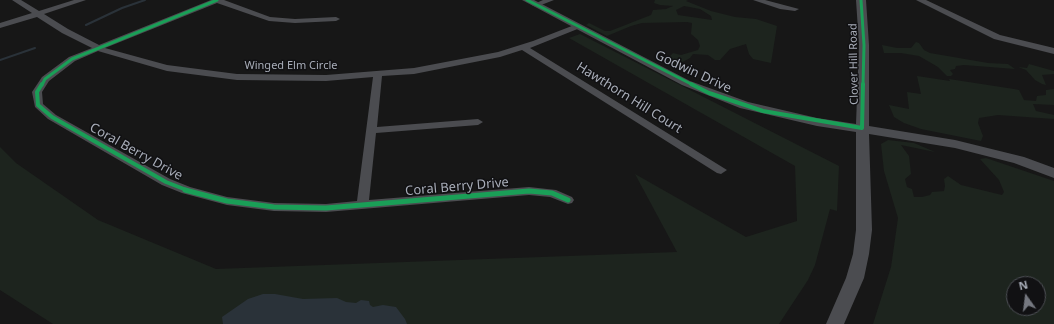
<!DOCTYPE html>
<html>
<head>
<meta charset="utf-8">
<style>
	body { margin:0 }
	#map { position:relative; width:1054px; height:324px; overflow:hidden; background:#171717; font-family:"Noto Sans",sans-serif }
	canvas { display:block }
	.north { position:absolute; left:1006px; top:276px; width:40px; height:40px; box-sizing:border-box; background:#111113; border:1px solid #4d4f55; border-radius:50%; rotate:346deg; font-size:11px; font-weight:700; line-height:16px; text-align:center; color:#a8adb8 }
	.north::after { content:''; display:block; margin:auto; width:14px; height:18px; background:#757880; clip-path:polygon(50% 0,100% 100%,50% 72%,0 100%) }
</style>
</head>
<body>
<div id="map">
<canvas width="1054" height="324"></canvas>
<div class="north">N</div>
</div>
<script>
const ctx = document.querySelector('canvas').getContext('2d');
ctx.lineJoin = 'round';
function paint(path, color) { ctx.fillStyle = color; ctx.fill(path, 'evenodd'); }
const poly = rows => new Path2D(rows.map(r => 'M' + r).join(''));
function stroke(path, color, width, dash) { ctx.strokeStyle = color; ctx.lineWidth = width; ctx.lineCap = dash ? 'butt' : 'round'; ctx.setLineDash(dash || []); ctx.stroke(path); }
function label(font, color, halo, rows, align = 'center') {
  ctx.font = font + ' "Noto Sans",sans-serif'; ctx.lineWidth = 3; ctx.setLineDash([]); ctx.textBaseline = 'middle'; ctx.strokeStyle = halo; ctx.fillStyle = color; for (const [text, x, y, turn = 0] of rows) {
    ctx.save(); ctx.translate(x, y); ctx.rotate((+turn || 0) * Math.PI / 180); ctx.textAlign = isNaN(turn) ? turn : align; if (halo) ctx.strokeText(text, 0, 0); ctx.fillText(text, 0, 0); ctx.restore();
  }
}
paint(poly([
	[655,0,688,0,686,1,711,11,735,17,756,19,777,26,771,63,753,59,749,54,746,44,730,49,720,60,715,60,708,55,693,54,690,58,677,65,671,65,667,59,673,53,681,55,698,50,700,46,698,40,691,34,692,23,687,22,642,23,631,26,607,36,586,25,589,23,605,31,610,31,651,15,653,10,666,9,673,6,660,5,654,3],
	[684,6,700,9,711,16,712,20,678,15,676,10],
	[580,34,839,166,837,211,830,209,815,265,808,280,779,324,53,324,0,290,0,147,16,163,98,220,216,269,677,252,635,174,746,237,797,221,795,166,569,38],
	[916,42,919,43,924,50,930,53,988,63,1008,64,1015,69,964,65,956,66,955,69,950,70,953,74,951,76,947,76,938,67,919,56,901,53,884,53,882,45,897,48,911,48],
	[1029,64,1054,71,1054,74,1042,75,1046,85,1042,84,1035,80,1026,70,1018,67,1027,68],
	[917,76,950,81,949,79,1014,89,1019,90,1024,100,1036,101,1037,96,1046,95,1046,90,1054,89,1054,105,1033,104,1036,111,1054,115,1054,119,998,115,979,118,978,123,983,136,981,141,921,129,904,123,894,117,889,105,909,109,907,92,921,94],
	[888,140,914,143,935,152,901,145,909,156,911,174,905,179,907,187,912,189,914,197,922,197,930,195,932,192,944,191,945,186,944,179,948,176,961,185,1002,195,1004,192,999,180,980,159,986,158,1054,181,1054,324,873,324,891,267,898,218,884,171,881,144],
	[1014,284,1038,284,1038,308,1014,308]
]), '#1d241e');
paint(poly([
	[263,294,275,294,303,299,337,298,346,302,356,303,361,300,369,301,370,305,373,307,383,305,396,307,405,319,407,324,223,324,222,317,248,299]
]), '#2a3239');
stroke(poly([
	[86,25,122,8,145,0],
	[0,60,35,48]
]), '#2a3239', 2);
paint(poly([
	[12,0,21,0,39,11,74,0,86,0,44,14,68,29,99,45,211,0,224,0,270,17,295,19,336,17,340,19,336,21,295,23,269,21,217,3,105,48,167,65,237,74,326,75,414,68,498,52,533,41,577,24,580,24,580,28,530,48,727,170,721,174,717,173,522,50,500,57,414,74,382,76,377,127,478,119,483,122,478,125,376,133,369,200,529,187,556,190,572,197,574,200,572,203,568,204,550,197,529,195,326,212,274,211,227,205,182,193,162,185,48,119,35,107,32,92,42,77,69,57,92,48,62,33,37,17,0,28,0,23,32,13,12,0],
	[98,51,167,71,237,80,326,81,373,77,357,201,326,204,274,203,227,197,190,187,170,179,56,115,43,104,42,92,49,81,75,61,98,51],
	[543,0,554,0,536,7,532,5,543,0],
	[753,0,765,0,799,9,795,11,780,9,753,0],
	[916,0,926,0,1000,35,1054,48,1054,54,994,39,916,0]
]), '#4b4c50');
paint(poly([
	[522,0,534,0,690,81,748,102,817,118,856,124,859,45,856,0,866,0,869,45,869,126,955,140,1024,157,1054,168,1054,178,1014,163,955,148,869,134,872,230,869,254,864,278,844,324,826,324,846,278,853,254,856,230,856,132,817,126,740,108,682,85,522,0]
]), '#4b4c50');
stroke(poly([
	[527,0,693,85],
	[861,0,864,45,863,85],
	[42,85,45,79,72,59,217,0]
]), '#1a9f57', 3);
stroke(poly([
	[42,84,37,92,38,105,52,117,166,182,189,191],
	[691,84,709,93,763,111,862,128,863,84]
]), '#1a9f57', 4);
stroke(poly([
	[185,190,227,201,274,207,326,208,529,191,552,193,568,200]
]), '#1a9f57', 5);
label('11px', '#a8adb8', '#111113', [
	["Clover Hill Road",854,64,-91],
	["Winged Elm Circle",291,66]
]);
label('13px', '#a8adb8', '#111113', [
	["Godwin Drive",693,72,25],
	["Hawthorn Hill Court",629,98,32],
	["Coral Berry Drive",136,152,29],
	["Coral Berry Drive",457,187,-5]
]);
</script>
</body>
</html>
